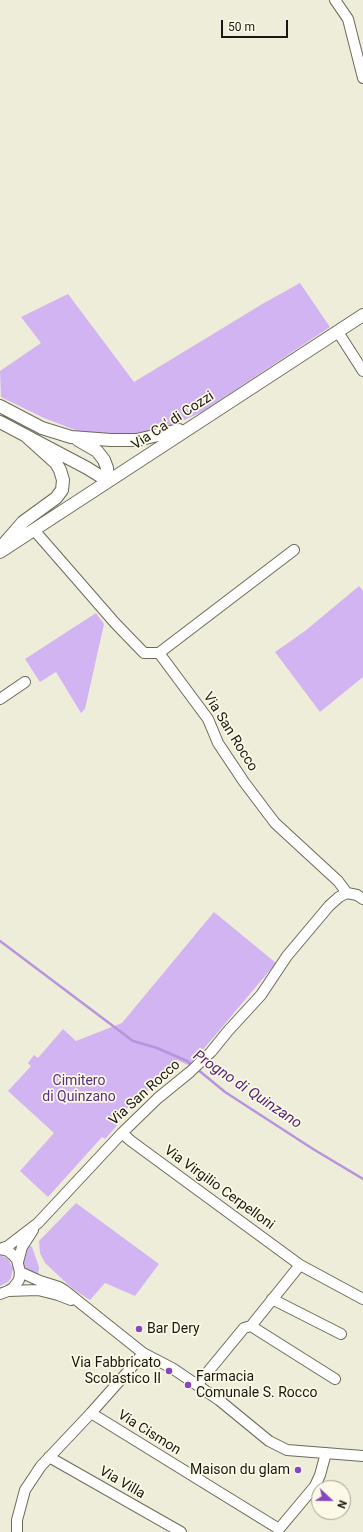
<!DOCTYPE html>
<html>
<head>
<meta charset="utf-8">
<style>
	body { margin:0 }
	#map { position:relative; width:363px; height:1532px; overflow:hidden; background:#eeedda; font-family:Roboto,sans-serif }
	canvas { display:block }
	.north { position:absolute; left:311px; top:1480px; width:40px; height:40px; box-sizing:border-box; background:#fcfae7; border:1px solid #a19f91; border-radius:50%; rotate:112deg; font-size:11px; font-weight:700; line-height:16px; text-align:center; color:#181711 }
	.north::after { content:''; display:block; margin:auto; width:14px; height:18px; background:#8747bd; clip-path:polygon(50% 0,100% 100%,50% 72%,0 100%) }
	.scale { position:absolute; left:221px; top:20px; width:67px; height:18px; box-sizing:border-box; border:2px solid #181711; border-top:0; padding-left:5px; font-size:12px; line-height:14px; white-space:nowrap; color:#181711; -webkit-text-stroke:3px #fcfae7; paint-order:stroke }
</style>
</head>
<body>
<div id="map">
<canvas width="363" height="1532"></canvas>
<div class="north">N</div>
<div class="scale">50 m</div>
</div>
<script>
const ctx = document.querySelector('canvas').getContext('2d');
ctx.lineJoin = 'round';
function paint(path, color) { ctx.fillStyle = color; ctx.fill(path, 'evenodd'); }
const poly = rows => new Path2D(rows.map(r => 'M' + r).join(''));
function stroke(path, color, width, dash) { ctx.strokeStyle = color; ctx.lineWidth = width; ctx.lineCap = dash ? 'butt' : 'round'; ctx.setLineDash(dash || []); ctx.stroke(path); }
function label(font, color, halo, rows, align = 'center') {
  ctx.font = font + ' Roboto,sans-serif'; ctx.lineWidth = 3.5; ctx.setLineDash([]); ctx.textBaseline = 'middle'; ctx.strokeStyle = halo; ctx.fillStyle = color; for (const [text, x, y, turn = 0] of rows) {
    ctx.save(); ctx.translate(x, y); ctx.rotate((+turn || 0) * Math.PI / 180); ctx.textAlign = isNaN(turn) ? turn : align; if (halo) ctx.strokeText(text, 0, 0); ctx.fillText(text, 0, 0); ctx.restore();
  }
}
paint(poly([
	[300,283,330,327,202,412,153,434,83,433,44,418,1,397,0,371,41,343,21,317,68,294,134,382,264,303],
	[359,586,363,591,363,677,320,712,275,652,305,631],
	[96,613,104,624,85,709,81,713,56,672,40,682,25,659],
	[214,912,276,963,196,1058,188,1065,177,1060,140,1099,137,1096,118,1120,120,1122,105,1139,102,1137,48,1197,20,1171,54,1133,8,1091,31,1066,28,1063,34,1055,38,1058,63,1029,76,1041,122,1023],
	[76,1203,159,1264,135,1296,105,1283,90,1300,73,1289,45,1263,40,1253,39,1241],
	[28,1244,32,1247,39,1267,38,1277,24,1267,22,1262],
	[0,1255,8,1259,13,1268,11,1278,8,1282,0,1286]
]), '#d2b4f2');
stroke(poly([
	[0,941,133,1041,157,1048,187,1061,193,1066],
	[197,1069,225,1092,313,1149,363,1179]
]), '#b794dd', 2.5);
const minor = poly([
	[335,0,348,19,363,78],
	[338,332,363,371],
	[34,530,115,623,144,653,159,653],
	[159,653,208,719,218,743,244,782,275,823,338,881,347,893],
	[159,653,294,550],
	[0,699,25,682],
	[122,1133,131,1141,300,1265,363,1299],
	[0,1249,8,1246,38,1223,122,1133,158,1098,190,1072,211,1052,228,1031,261,995,287,956,329,906,339,897,347,893,357,895,363,899],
	[0,1249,8,1251,13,1255,17,1260,20,1272,19,1280,13,1288,8,1291,0,1294],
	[18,1262,22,1247,33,1230],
	[20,1272,40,1281,59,1287,64,1290,143,1353,172,1368,197,1385,219,1400,269,1441,287,1450,363,1456],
	[8,1291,38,1290,58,1295,71,1300],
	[272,1299,341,1334],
	[251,1326,335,1379],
	[197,1385,244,1328,251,1326,300,1265],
	[91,1413,279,1529,315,1486,320,1475,326,1453],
	[49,1457,181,1532],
	[17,1532,17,1520,25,1490,41,1466,91,1413,131,1368,143,1353]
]);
const major = poly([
	[0,406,42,428,71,437,111,440,137,440,179,430],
	[0,422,87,468,108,481],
	[78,440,97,451,104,460,107,468,108,481],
	[2,546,23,522,56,498,62,490,63,480,60,470,56,463,25,435],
	[0,552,363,315]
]);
stroke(minor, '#6c6a5a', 12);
stroke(major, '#6c6a5a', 14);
stroke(minor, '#fff', 10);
stroke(major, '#fff', 12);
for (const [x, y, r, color] of [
	[139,1329,4,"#8747bd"],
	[169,1371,4,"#8747bd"],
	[188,1385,4,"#8747bd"],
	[298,1470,4,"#8747bd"]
]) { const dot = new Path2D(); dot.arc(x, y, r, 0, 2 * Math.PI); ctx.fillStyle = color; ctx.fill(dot); stroke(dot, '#fcfae7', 1.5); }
label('14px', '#181711', '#fcfae7', [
	["Via Ca' di Cozzi",173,421,-33],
	["Via San Rocco",230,732,58],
	["Via San Rocco",145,1093,-42],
	["Via Virgilio Cerpelloni",219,1188,36],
	["Via Cismon",149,1433,32],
	["Via Villa",122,1483,30]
]);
label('14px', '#5c2e83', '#fcfae7', [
	["Cimitero",79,1081],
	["di Quinzano",79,1097]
]);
label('14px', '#181711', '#fcfae7', [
	["Bar Dery",147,1329],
	["Via Fabbricato",161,1363,"right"],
	["Scolastico II",161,1379,"right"],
	["Farmacia",196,1377],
	["Comunale S. Rocco",196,1393],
	["Maison du glam",290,1470,"right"]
], 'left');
label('italic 15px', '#4f1f75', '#fcfae7', [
	["Progno di Quinzano",247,1090,34]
]);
</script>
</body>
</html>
